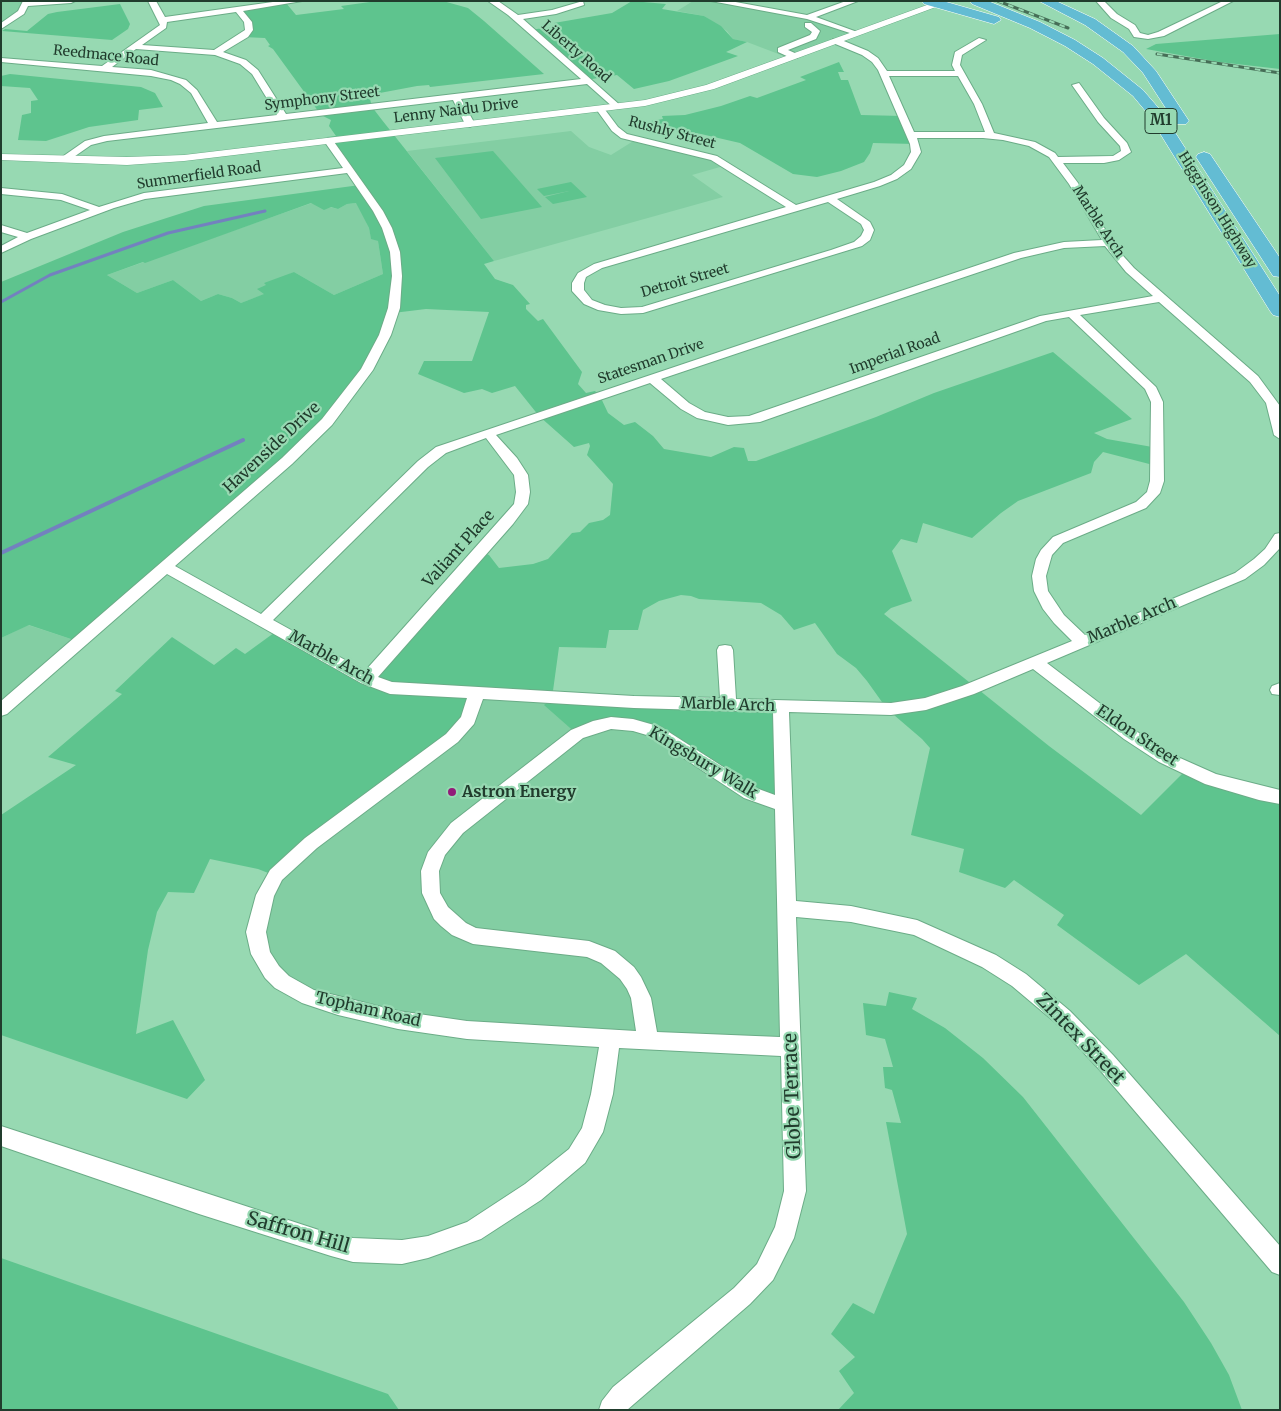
<!DOCTYPE html>
<html>
<head>
<meta charset="utf-8">
<style>
	body { margin:0 }
	#map { position:relative; width:1281px; height:1411px; overflow:hidden; background:#97d9b2; font-family:Merriweather,serif }
	canvas { display:block }
	.frame { position:absolute; inset:0; border:2px solid #213c2d; pointer-events:none }
</style>
</head>
<body>
<div id="map">
<canvas width="1281" height="1411"></canvas>
<div class="frame"></div>
</div>
<script>
const ctx = document.querySelector('canvas').getContext('2d');
ctx.lineJoin = 'round';
function paint(path, color) { ctx.fillStyle = color; ctx.fill(path, 'evenodd'); }
const poly = rows => new Path2D(rows.map(r => 'M' + r).join(''));
function stroke(path, color, width, dash) { ctx.strokeStyle = color; ctx.lineWidth = width; ctx.lineCap = dash ? 'butt' : 'round'; ctx.setLineDash(dash || []); ctx.stroke(path); }
function label(font, color, halo, rows, align = 'center') {
  ctx.font = font + ' Merriweather,serif'; ctx.lineWidth = 4.5; ctx.setLineDash([]); ctx.textBaseline = 'middle'; ctx.strokeStyle = halo; ctx.fillStyle = color; for (const [text, x, y, turn = 0] of rows) {
    ctx.save(); ctx.translate(x, y); ctx.rotate((+turn || 0) * Math.PI / 180); ctx.textAlign = isNaN(turn) ? turn : align; if (halo) ctx.strokeText(text, 0, 0); ctx.fillText(text, 0, 0); ctx.restore();
  }
}
paint(poly([
	[1,1,28,1,1,27],
	[693,1,715,1,808,17,856,33,789,58,747,42,733,39,727,31,704,16,677,11],
	[571,131,589,147,611,155,635,140,671,147,727,165,692,175,723,197,494,261,407,151],
	[312,203,338,209,347,204,357,203,369,228,371,238,378,241,383,274,334,295,294,272,267,285,265,294,241,303,232,298,218,294,201,301,173,280,137,293,107,275],
	[28,625,80,642,1,710,1,638],
	[478,694,551,698,545,704,587,731,633,726,784,804,792,1046,610,1038,339,1006,273,972,258,920,264,896]
]), '#83cea3');
paint(poly([
	[377,1,443,1,468,8,484,21,544,74,430,87,429,85,417,86,369,95,372,107,382,120,494,261,484,264,495,279,513,285,530,304,526,305,526,309,538,321,543,319,582,372,578,384,586,393,595,391,600,396,608,413,624,425,635,422,653,436,664,449,711,457,734,447,744,448,748,461,756,461,876,417,934,393,1053,352,1132,419,1094,433,1107,439,1158,448,1157,466,1103,452,1094,462,1091,473,1018,501,1001,513,972,538,923,523,917,543,901,539,892,551,912,601,891,608,884,614,1049,746,1141,815,1187,769,1280,797,1280,1036,1186,954,1139,985,1057,925,1064,915,1014,880,1005,888,959,872,964,849,911,835,930,748,922,739,887,709,867,681,856,668,837,654,815,623,794,630,781,615,761,603,699,599,691,596,681,595,659,601,643,610,638,630,609,630,606,648,559,647,552,698,782,707,784,804,665,738,622,724,578,735,544,705,551,699,478,694,468,721,276,876,258,869,210,859,194,893,168,892,157,912,148,950,136,1034,173,1020,205,1080,187,1099,1,1035,1,815,76,765,48,757,122,694,115,691,172,637,214,665,236,648,245,654,278,630,367,679,480,551,489,555,499,568,533,564,548,559,572,533,580,532,589,523,603,520,610,515,613,484,587,455,590,446,589,443,574,447,539,416,515,386,492,393,482,389,464,393,418,374,424,361,472,361,489,312,426,309,393,313,341,406,80,642,29,625,1,638,1,282,123,232,204,206,360,185,327,137,336,136,329,126,331,120,321,115,273,49,268,46,270,45,265,38,243,37,249,30,238,10,286,3,296,15,344,9,341,6],
	[311,203,324,210,331,207,338,209,347,204,356,203,369,228,371,239,378,241,383,274,334,295,294,272,264,283,266,285,257,289,264,294,241,303,232,298,218,294,201,301,173,280,137,293,107,275,143,262,145,263],
	[632,1,666,4,662,9,704,16,721,26,733,39,747,42,726,52,738,56,669,81,634,89,617,75,592,79,589,81,530,30,557,26,554,23,612,13],
	[120,4,130,24,128,29,112,40,2,31,5,29,27,31,48,14,57,12],
	[1280,34,1280,69,1219,62,1146,49,1156,44],
	[839,62,844,72,838,72,841,80,848,80,861,115,902,116,915,144,873,143,870,153,864,162,841,171,817,177,793,174,740,143,701,134,664,128,652,124,651,121,663,119,662,116,685,115,721,106,750,96,757,98,806,80,800,77],
	[10,74,141,87,155,93,163,107,139,110,138,120,89,127,46,141,18,140,22,115,31,113,31,101,38,100,30,88,1,86,1,76],
	[493,151,542,207,481,219,435,158],
	[571,182,587,197,553,204,545,197,569,191,544,196,537,189],
	[889,992,917,998,912,1009,945,1028,983,1058,1023,1097,1184,1302,1211,1343,1229,1375,1242,1410,838,1410,854,1393,839,1371,855,1357,831,1334,853,1303,874,1314,907,1234,886,1122,901,1123,892,1090,885,1088,883,1067,893,1067,885,1039,866,1035,863,1003,886,1006],
	[1,1258,388,1394,399,1410,1,1410]
]), '#5ec48e');
stroke(poly([
	[1,302,50,275,168,233,265,211]
]), '#7381bf', 3);
stroke(poly([
	[1,553,243,440]
]), '#7381bf', 4);
const minor = poly([
	[23,1,75,1,71,3,28,6,24,14,1,29,1,23,18,11,23,1],
	[148,1,156,1,165,17,280,1,302,1,243,11,252,22,253,30,248,37,223,52,246,60,258,70,286,114,581,79,508,15,488,1,498,1,518,15,552,10,583,1,584,5,556,14,523,19,621,106,617,109,614,108,587,84,461,99,475,124,470,127,465,124,453,100,107,141,91,145,68,161,62,161,62,157,85,141,104,136,208,123,191,93,180,84,171,80,151,76,1,62,1,58,102,66,160,25,148,1],
	[236,12,244,22,245,30,214,50,142,45,166,28,167,22,236,12],
	[136,49,215,55,240,64,252,74,277,115,217,122,197,90,186,80,151,70,112,67,136,49],
	[711,1,730,1,807,15,846,1,858,1,816,17,860,33,856,35,807,19,711,1],
	[1096,1,1104,1,1117,14,1135,25,1140,33,1148,35,1158,32,1223,1,1233,1,1164,36,1148,39,1134,37,1129,29,1111,18,1096,1],
	[805,23,811,23,820,31,816,39,788,50,797,54,797,58,791,58,778,52,778,48,810,35,812,32,805,27,805,23],
	[979,38,986,40,962,55,960,65,982,104,994,133,1035,142,1055,153,1058,157,1113,156,1121,151,1120,146,1098,122,1072,85,1079,83,1104,118,1127,143,1131,152,1119,160,1104,163,1063,163,1078,183,1116,248,1134,268,1258,376,1280,406,1280,439,1274,435,1266,403,1250,382,1159,302,1080,315,1156,387,1163,402,1164,481,1160,493,1146,508,1063,543,1052,555,1046,576,1048,591,1064,615,1085,635,1235,573,1254,559,1265,549,1275,534,1280,533,1280,548,1264,565,1245,579,1047,663,1136,731,1171,754,1216,774,1280,790,1280,804,1259,800,1205,784,1159,762,1124,739,1033,669,974,694,926,710,891,715,789,712,796,901,851,906,917,920,996,955,1026,974,1070,1011,1113,1055,1280,1246,1280,1275,1272,1272,1099,1069,1056,1023,1012,986,982,967,914,935,851,922,796,917,806,1191,794,1238,773,1280,750,1304,627,1410,599,1410,602,1401,613,1387,734,1288,757,1264,775,1227,784,1191,781,1056,619,1048,613,1094,603,1132,585,1163,541,1200,481,1239,428,1258,402,1264,353,1262,331,1256,199,1214,1,1146,1,1126,331,1234,353,1238,402,1240,428,1236,467,1222,525,1184,569,1149,582,1128,591,1094,599,1047,467,1039,398,1029,338,1015,302,1003,275,988,265,978,251,954,246,932,256,895,270,870,305,838,446,734,461,717,467,698,390,694,361,683,167,574,7,714,1,716,1,701,282,458,322,419,361,369,379,335,388,308,392,276,390,252,382,228,373,211,347,173,145,199,114,208,31,239,1,253,1,246,18,237,1,232,1,225,27,233,90,210,61,200,1,194,1,188,62,194,99,207,144,193,343,168,324,141,329,138,332,139,383,211,392,228,400,252,402,276,400,308,391,335,373,370,332,425,292,464,175,566,261,614,418,461,436,447,1014,253,1064,242,1102,240,1069,184,1049,157,1029,146,1003,140,983,138,917,138,921,152,911,169,897,179,880,186,837,199,870,222,874,230,870,240,862,246,643,313,621,314,598,310,584,304,572,291,572,283,578,273,594,264,786,207,711,160,621,138,612,131,596,109,597,107,603,107,618,127,627,134,717,156,796,205,874,182,891,175,904,165,911,152,910,144,878,70,872,62,862,55,833,43,833,39,839,39,868,51,878,58,887,71,955,71,952,65,955,52,979,38],
	[889,76,958,76,974,104,985,132,914,132,889,76],
	[828,202,861,224,864,230,861,236,854,242,831,250,642,307,621,308,605,305,592,300,584,290,584,283,586,277,602,268,828,202],
	[1105,246,1126,272,1153,296,1040,316,749,416,728,417,705,412,689,403,661,379,1021,258,1064,248,1105,246],
	[1069,317,1145,389,1151,402,1150,481,1147,492,1136,502,1053,537,1041,550,1036,559,1032,576,1034,591,1043,609,1054,623,1072,641,962,686,925,698,891,703,736,699,733,650,731,646,725,645,719,646,717,650,720,698,634,696,392,682,378,677,513,524,528,504,530,492,528,475,517,458,496,435,650,383,681,409,697,418,728,425,760,422,1046,321,1069,317],
	[486,438,514,475,516,492,514,504,365,671,273,620,428,467,446,453,486,438],
	[483,699,634,708,773,712,775,795,756,788,661,727,633,719,611,717,593,721,571,730,451,823,428,852,421,871,422,893,434,919,441,926,452,935,473,944,587,957,601,963,620,979,627,989,631,998,636,1031,467,1021,398,1011,314,990,289,976,279,966,270,952,266,932,274,896,282,880,317,848,458,742,474,724,483,699],
	[611,729,633,731,650,736,744,798,775,809,780,1037,657,1032,651,998,641,977,634,967,615,951,589,941,476,928,466,923,448,907,440,893,439,871,445,855,463,833,583,738,611,729],
	[1280,683,1280,695,1272,694,1270,690,1272,686,1280,683]
]);
const tertiary = poly([
	[938,1,952,1,714,89,645,106,184,161,127,165,1,160,1,154,127,157,184,155,645,100,706,85,938,1]
]);
const trunk = poly([
	[922,1,943,1,999,17,1001,20,994,24,924,4,922,1],
	[970,1,988,1,1040,22,1075,40,1103,58,1143,90,1162,112,1280,296,1280,317,1273,315,1270,311,1148,114,1133,96,1093,64,1065,46,1030,28,972,4,970,1],
	[1039,1,1056,1,1095,19,1133,46,1156,71,1189,121,1186,124,1176,124,1143,73,1123,52,1085,25,1039,1],
	[1204,152,1210,154,1280,258,1280,277,1273,276,1196,157,1198,154,1204,152]
]);
stroke(minor, '#6bac87', 2);
stroke(tertiary, '#6bac87', 1);
stroke(trunk, '#fff', 1);
paint(minor, '#fff');
paint(tertiary, '#fff');
paint(trunk, '#63bcd3');
const rail = poly([
	[998,1,1068,28],
	[1157,54,1280,73]
]);
stroke(rail, '#466e57', 3);
stroke(rail, '#97d9b2', 2, [5.5]);
for (const [x, y, r, color] of [
	[452,792,5,"#921b79"]
]) { const dot = new Path2D(); dot.arc(x, y, r, 0, 2 * Math.PI); ctx.fillStyle = color; ctx.fill(dot); stroke(dot, '#97d9b2', 2); }
label('14px', '#213c2d', '#97d9b2', [
	["Liberty Road",576,52,41],
	["Reedmace Road",106,56,6],
	["Symphony Street",322,99,-7],
	["Lenny Naidu Drive",456,111,-7],
	["Rushly Street",672,133,15],
	["Summerfield Road",199,176,-8],
	["Higginson Highway",1217,210,58],
	["Marble Arch",1098,222,57],
	["Detroit Street",685,281,-16],
	["Imperial Road",895,354,-20],
	["Statesman Drive",651,362,-19]
]);
for (const [x, y, w] of [
	[1161,121,32]
]) { const box = new Path2D(); box.roundRect(x - w / 2, y - 12.5, w, 25, 4); ctx.fillStyle = '#97d9b2'; ctx.fill(box); stroke(box, '#213c2d', 1); }
label('bold 15px', '#213c2d', null, [
	["M1",1161,121]
]);
label('16px', '#213c2d', '#97d9b2', [
	["Havenside Drive",272,448,-43],
	["Valiant Place",459,549,-48],
	["Marble Arch",1132,621,-23],
	["Marble Arch",331,658,29],
	["Marble Arch",728,705,2],
	["Eldon Street",1137,736,34],
	["Kingsbury Walk",703,763,31],
	["Topham Road",368,1010,13]
]);
label('bold 16px', '#213c2d', '#97d9b2', [
	["Astron Energy",462,792]
], 'left');
label('19px', '#213c2d', '#97d9b2', [
	["Zintex Street",1080,1039,46],
	["Globe Terrace",793,1096,-92],
	["Saffron Hill",298,1233,16]
]);
</script>
</body>
</html>
